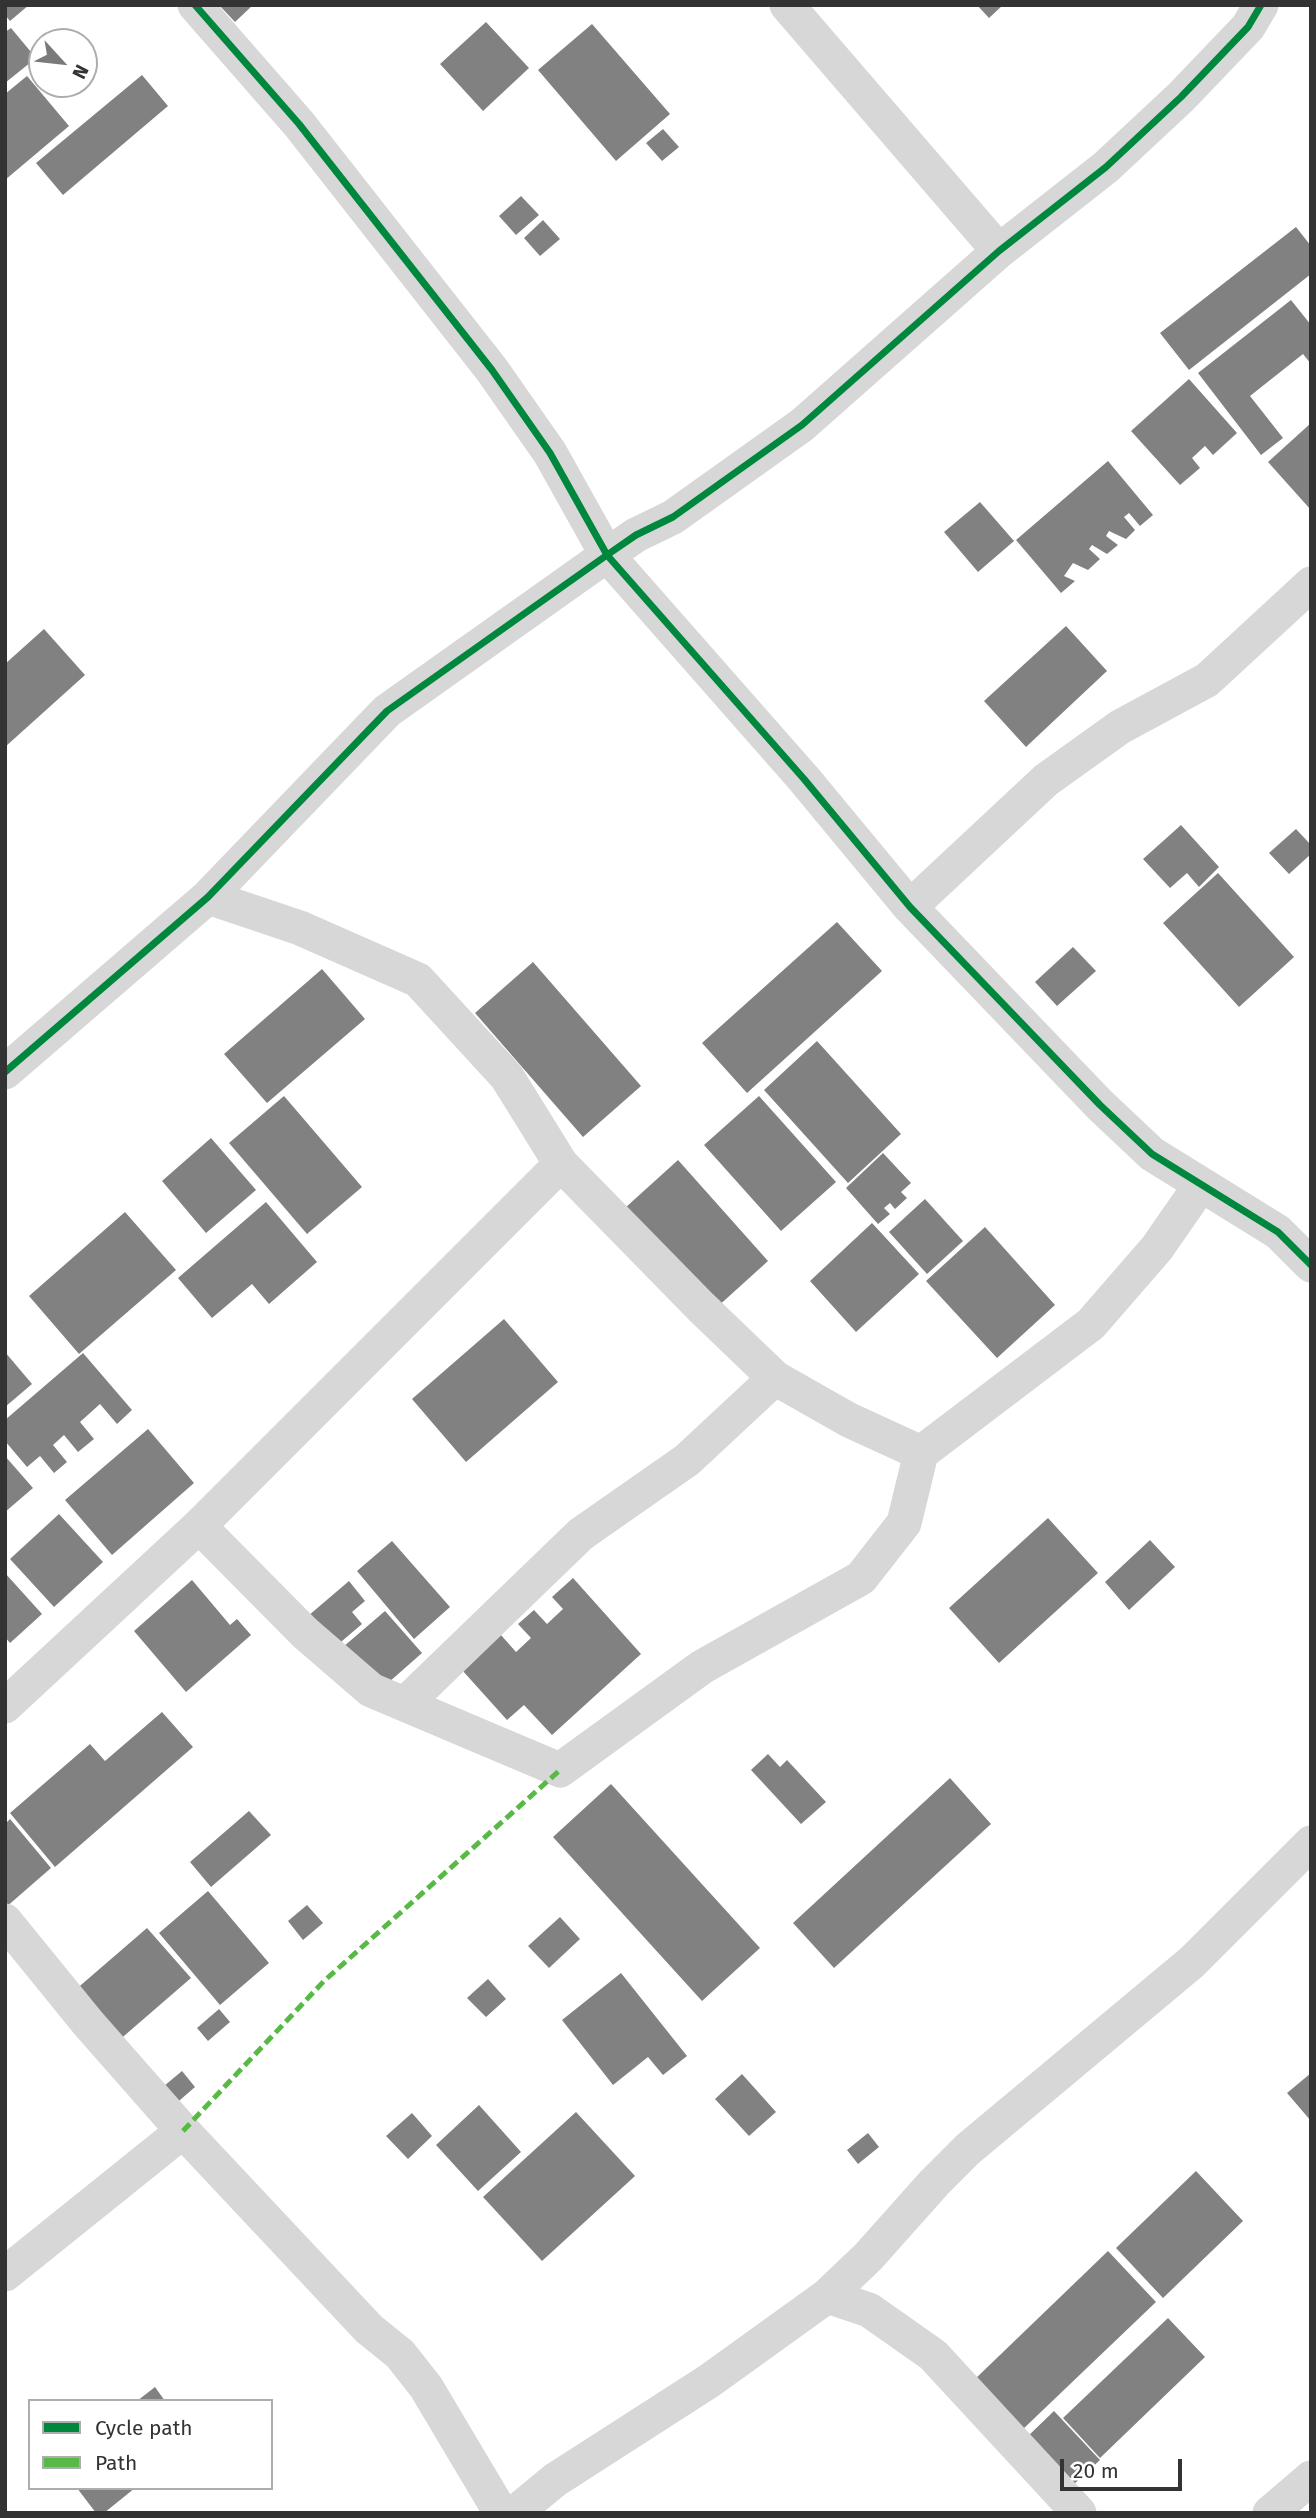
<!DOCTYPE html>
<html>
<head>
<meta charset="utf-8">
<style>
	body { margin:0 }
	#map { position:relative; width:1316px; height:2518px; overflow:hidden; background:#fff; font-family:"Fira Sans",sans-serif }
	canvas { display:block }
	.frame { position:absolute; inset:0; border:7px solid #333; pointer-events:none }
	.legend { position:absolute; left:28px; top:2399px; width:245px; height:91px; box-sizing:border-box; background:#fff; border:2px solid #adadad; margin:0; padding:9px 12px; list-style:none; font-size:21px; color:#333 }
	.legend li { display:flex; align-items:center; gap:14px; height:35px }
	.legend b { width:35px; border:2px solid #adadad }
	.north { position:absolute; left:28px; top:28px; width:70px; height:70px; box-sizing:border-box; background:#fff; border:2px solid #adadad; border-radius:50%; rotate:117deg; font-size:19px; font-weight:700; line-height:28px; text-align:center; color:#333 }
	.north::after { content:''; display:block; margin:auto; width:24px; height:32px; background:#7a7a7a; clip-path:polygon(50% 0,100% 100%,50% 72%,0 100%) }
	.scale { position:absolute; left:1060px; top:2459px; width:122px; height:32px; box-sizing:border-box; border:4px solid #333; border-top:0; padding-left:9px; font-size:21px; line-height:24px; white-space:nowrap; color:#333; -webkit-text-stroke:5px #fff; paint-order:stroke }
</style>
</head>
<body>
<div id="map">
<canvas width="1316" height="2518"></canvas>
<div class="frame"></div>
<ul class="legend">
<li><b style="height:9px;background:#00873e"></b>Cycle path</li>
<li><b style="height:9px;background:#58b947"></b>Path</li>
</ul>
<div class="north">N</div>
<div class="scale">20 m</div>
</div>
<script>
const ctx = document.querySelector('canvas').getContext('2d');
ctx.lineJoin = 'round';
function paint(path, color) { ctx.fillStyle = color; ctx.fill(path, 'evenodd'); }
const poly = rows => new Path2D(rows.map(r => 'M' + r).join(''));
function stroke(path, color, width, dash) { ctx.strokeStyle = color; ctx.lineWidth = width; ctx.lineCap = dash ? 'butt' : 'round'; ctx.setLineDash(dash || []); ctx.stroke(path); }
paint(poly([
	[5,5,29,5,10,21,5,15],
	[219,5,253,5,235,22],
	[977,5,1003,5,989,18],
	[486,22,529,68,483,111,440,64],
	[592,24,670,114,616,161,538,70],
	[11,28,36,58,5,83,5,32],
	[142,75,168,106,63,195,36,163],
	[27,76,69,126,5,180,5,94],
	[663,129,679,147,662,161,646,143],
	[521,196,539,215,516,235,499,216],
	[543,220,560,239,540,256,524,238],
	[1296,227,1311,246,1311,274,1189,370,1160,333],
	[1291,300,1311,325,1311,364,1303,354,1250,396,1283,438,1261,455,1198,373],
	[1189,379,1237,433,1213,455,1205,446,1192,458,1200,468,1180,485,1131,431],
	[1311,423,1311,510,1268,462],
	[1108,461,1153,515,1140,526,1129,513,1124,517,1135,530,1126,539,1109,531,1106,536,1118,545,1107,554,1092,545,1089,549,1100,559,1088,570,1073,563,1064,576,1075,581,1061,593,1016,540],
	[980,502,1014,541,978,572,944,532],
	[1066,626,1107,671,1026,747,984,701],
	[44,629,85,675,5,747,5,664],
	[1181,825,1219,867,1199,887,1187,873,1170,888,1143,859],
	[1296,829,1311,845,1311,854,1289,874,1269,853],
	[1218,873,1294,957,1239,1007,1163,923],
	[837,922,882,971,747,1093,702,1043],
	[1073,947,1096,971,1057,1006,1035,982],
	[533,962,641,1086,583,1137,475,1013],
	[322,969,365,1019,267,1103,224,1054],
	[817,1041,901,1134,848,1183,764,1090],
	[284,1096,362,1187,307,1234,229,1143],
	[759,1096,836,1182,781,1231,704,1145],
	[211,1138,256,1190,206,1233,162,1181],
	[883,1153,911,1183,901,1192,907,1198,895,1209,890,1203,884,1208,890,1214,878,1224,846,1188],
	[678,1160,768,1261,715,1309,625,1208],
	[925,1199,963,1241,927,1274,889,1232],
	[266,1202,317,1262,269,1304,252,1284,212,1318,178,1278],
	[125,1212,176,1270,79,1354,29,1296],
	[872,1223,919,1274,856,1332,810,1281],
	[985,1227,1055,1305,997,1358,926,1281],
	[504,1319,558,1382,466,1462,412,1399],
	[5,1352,32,1384,5,1407],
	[83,1353,132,1410,117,1424,100,1404,80,1422,94,1439,78,1452,64,1435,53,1445,67,1462,54,1473,40,1456,27,1467,5,1441,5,1420],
	[148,1429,194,1483,112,1555,65,1500],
	[5,1456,33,1488,5,1512],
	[59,1514,103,1562,54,1607,10,1559],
	[1048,1518,1098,1573,999,1663,949,1608],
	[1150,1540,1175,1567,1129,1610,1105,1582],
	[392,1541,450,1607,414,1639,357,1571],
	[5,1573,42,1614,10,1643,5,1637],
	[573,1578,641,1654,552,1735,524,1705,507,1720,462,1670,501,1635,516,1652,531,1638,518,1624,534,1610,547,1624,563,1609,552,1597],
	[192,1580,230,1625,237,1619,251,1635,186,1692,134,1631],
	[349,1581,365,1601,352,1612,362,1624,335,1647,308,1616],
	[385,1611,422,1653,380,1690,343,1647],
	[162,1712,193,1747,55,1867,10,1813,90,1744,105,1761],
	[768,1754,780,1767,787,1760,826,1802,801,1824,751,1770],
	[950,1778,991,1824,834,1968,793,1923],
	[611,1784,760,1948,702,2001,553,1837],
	[249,1811,271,1835,211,1887,190,1862],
	[10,1819,51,1868,5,1908,5,1824],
	[208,1891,269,1963,220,2005,159,1933],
	[307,1905,323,1923,303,1940,288,1921],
	[560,1917,580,1939,549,1968,528,1946],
	[147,1928,191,1978,117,2042,74,1991],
	[621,1973,687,2056,663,2075,648,2057,613,2085,562,2020],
	[488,1979,506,1999,486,2017,467,1998],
	[219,2009,230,2022,208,2041,197,2028],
	[182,2071,195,2087,172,2107,158,2091],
	[1311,2073,1311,2121,1287,2093],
	[742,2074,776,2112,749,2136,715,2099],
	[479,2105,521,2152,478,2191,436,2145],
	[576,2112,635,2176,542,2261,483,2197],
	[412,2113,432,2136,408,2159,386,2136],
	[868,2133,879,2147,858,2164,847,2150],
	[1196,2171,1243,2221,1163,2298,1116,2248],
	[1108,2251,1156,2302,1021,2431,973,2381],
	[1168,2318,1205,2357,1100,2458,1063,2418],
	[155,2387,165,2401,137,2401],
	[1054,2411,1100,2460,1072,2486,1026,2438],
	[77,2488,135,2488,104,2513,96,2513]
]), '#818181');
stroke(poly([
	[195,5,299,124,492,370,550,453,607,555,804,779,910,907,1100,1105,1152,1154,1278,1232,1311,1265],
	[787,5,999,251],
	[208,897,300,928,418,980,507,1077,561,1164,701,1307,775,1378,849,1420,921,1453],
	[910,907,1046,780,1120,727,1207,680,1311,584],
	[5,1072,208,897,387,711,607,555,636,535,673,517,802,425,999,251,1106,167,1181,97,1248,27,1261,5],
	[199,1526,305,1633,371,1690,560,1770,702,1667,861,1578,904,1523,921,1453,1091,1324,1157,1248,1200,1186],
	[406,1703,581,1534,687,1460,775,1378],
	[5,1706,199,1526,561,1164],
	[5,1921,88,2023,183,2131,369,2329,400,2354,426,2387,501,2513],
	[5,2274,183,2131],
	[827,2296,869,2310,933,2355,1079,2513],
	[515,2513,555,2480,709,2381,827,2296,868,2257,934,2183,968,2149,1192,1962,1311,1843],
	[1270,2513,1311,2478]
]), '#d7d7d7', 35);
stroke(poly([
	[183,2131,324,1981,560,1770]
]), '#58b947', 5, [10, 5]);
stroke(poly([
	[195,5,299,124,492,370,550,453,607,555,804,779,910,907,1100,1105,1152,1154,1278,1232,1311,1265],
	[5,1072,208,897,387,711,607,555,636,535,673,517,802,425,999,251,1106,167,1181,97,1248,27,1261,5]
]), '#00873e', 7);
</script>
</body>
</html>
